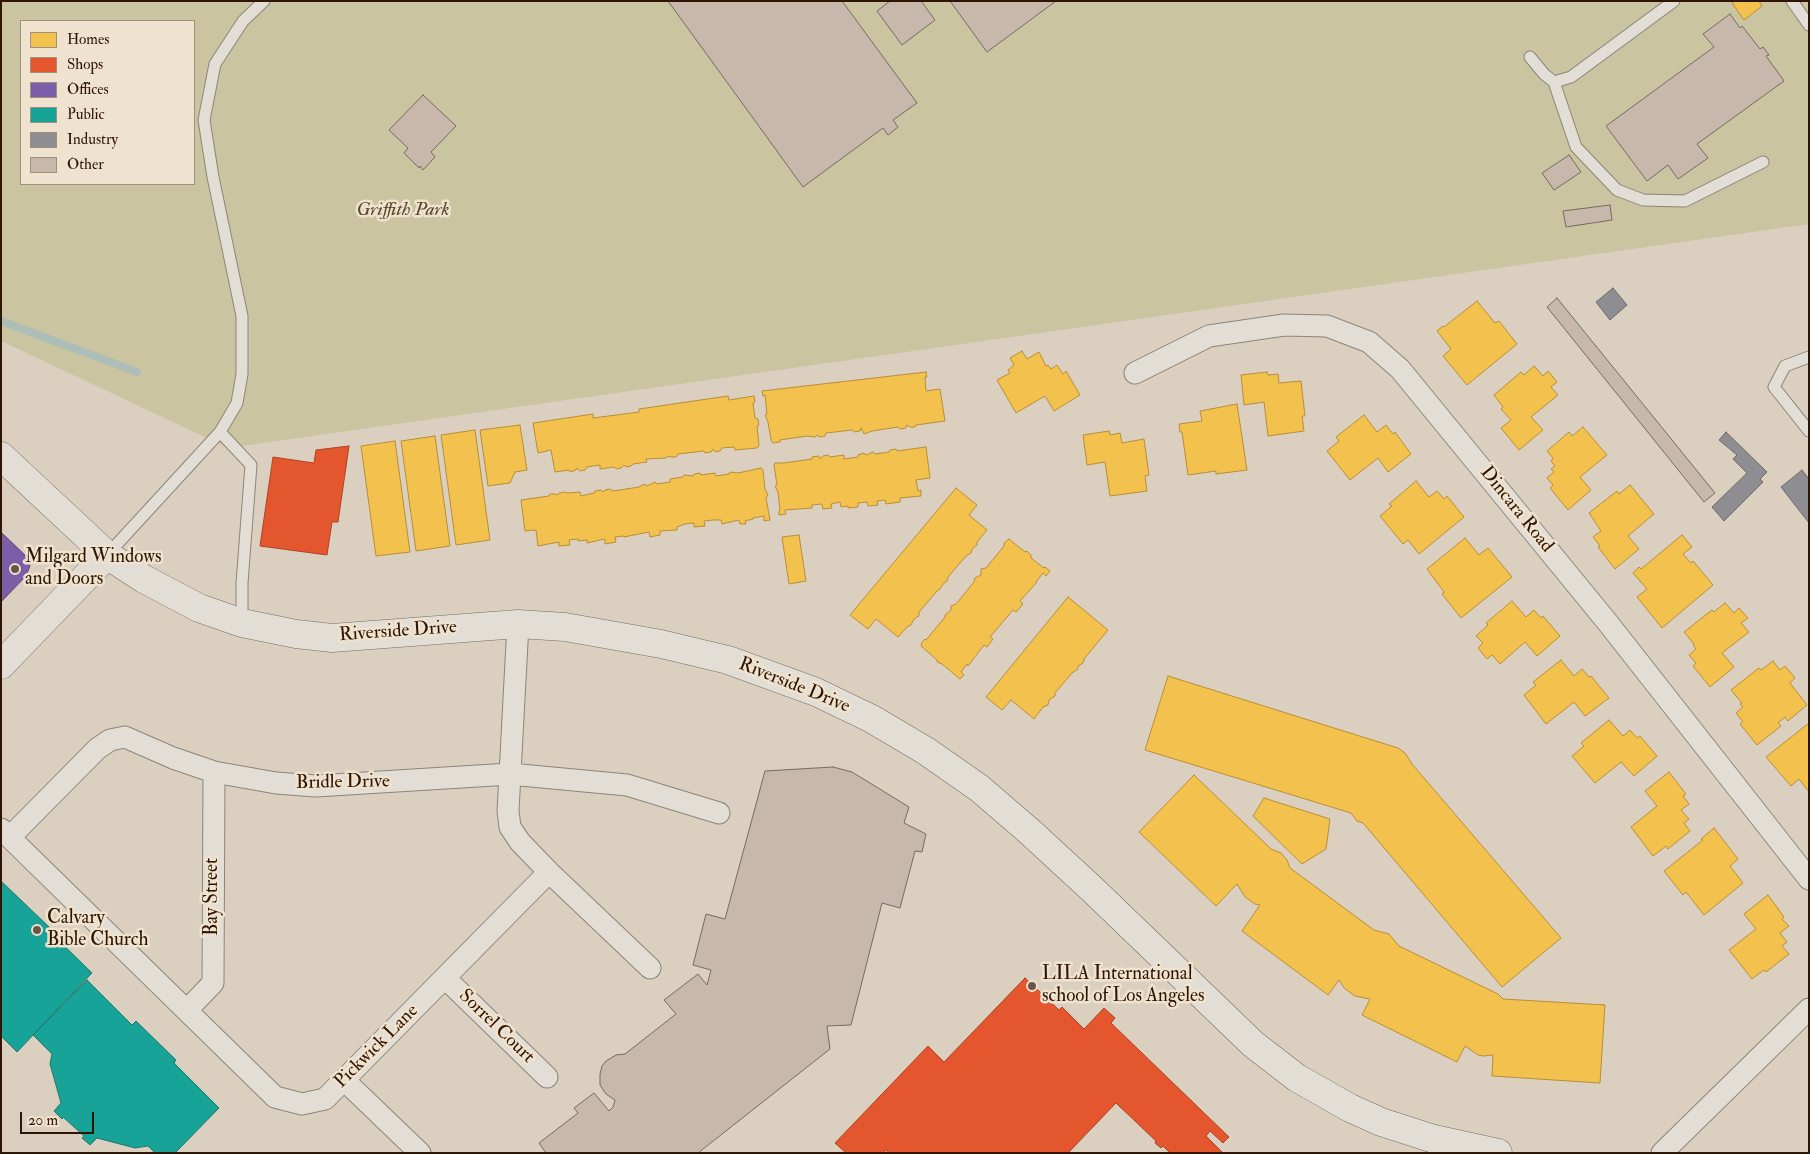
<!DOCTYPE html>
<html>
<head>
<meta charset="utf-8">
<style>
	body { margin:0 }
	#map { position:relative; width:1810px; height:1154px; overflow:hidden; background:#dbd0bf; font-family:"IM FELL Double Pica",serif }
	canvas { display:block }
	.frame { position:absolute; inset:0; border:2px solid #2f1503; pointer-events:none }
	.legend { position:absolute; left:20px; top:20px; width:175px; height:165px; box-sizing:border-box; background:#efe2ce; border:1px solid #a2907d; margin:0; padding:6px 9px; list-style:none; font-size:15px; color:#2f1503 }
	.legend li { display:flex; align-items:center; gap:10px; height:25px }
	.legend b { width:25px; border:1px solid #a2907d }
	.scale { position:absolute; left:20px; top:1112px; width:74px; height:22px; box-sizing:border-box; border:2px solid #2f1503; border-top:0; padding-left:6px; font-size:15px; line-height:18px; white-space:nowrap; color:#2f1503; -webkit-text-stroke:4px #efe2ce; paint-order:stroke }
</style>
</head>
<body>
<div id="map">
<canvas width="1810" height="1154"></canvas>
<div class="frame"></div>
<ul class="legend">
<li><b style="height:14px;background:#f2c14e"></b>Homes</li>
<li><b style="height:14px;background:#e4572e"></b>Shops</li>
<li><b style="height:14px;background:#7b5ea7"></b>Offices</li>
<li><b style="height:14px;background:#17a398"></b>Public</li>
<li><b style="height:14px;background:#8d8d92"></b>Industry</li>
<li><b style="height:14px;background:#c7b8ab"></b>Other</li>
</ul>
<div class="scale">20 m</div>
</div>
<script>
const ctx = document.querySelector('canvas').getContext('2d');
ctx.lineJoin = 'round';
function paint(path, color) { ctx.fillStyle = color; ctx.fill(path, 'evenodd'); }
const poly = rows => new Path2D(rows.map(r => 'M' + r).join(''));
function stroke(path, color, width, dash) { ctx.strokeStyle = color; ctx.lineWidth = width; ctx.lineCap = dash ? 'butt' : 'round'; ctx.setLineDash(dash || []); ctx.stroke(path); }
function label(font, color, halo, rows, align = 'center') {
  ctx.font = font + ' "IM FELL Double Pica",serif'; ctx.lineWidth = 5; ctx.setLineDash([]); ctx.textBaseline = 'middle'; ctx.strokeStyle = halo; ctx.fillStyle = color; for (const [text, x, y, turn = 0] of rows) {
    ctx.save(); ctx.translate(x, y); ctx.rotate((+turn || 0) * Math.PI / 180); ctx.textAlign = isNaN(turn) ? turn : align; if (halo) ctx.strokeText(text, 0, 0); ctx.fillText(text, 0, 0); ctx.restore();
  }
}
paint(poly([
	[1,1,1809,1,1809,224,228,448,1,341],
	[21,21,194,21,194,184,21,184]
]), '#cac4a1');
const homes = poly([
	[1735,1,1759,1,1762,6,1744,20,1732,3,1735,1],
	[1477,301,1495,323,1499,321,1517,344,1467,385,1443,356,1451,349,1437,331,1443,326,1444,327,1477,301],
	[1022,351,1027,359,1039,352,1046,366,1048,365,1051,369,1057,365,1063,374,1066,371,1080,395,1054,411,1045,396,1016,413,997,380,1010,373,1008,370,1014,365,1010,358,1022,351],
	[1534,366,1543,376,1548,371,1557,382,1551,387,1558,395,1531,417,1543,430,1519,450,1501,428,1511,420,1501,409,1503,407,1494,395,1521,372,1524,375,1534,366],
	[926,372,927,377,925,377,926,391,940,389,945,421,916,425,915,427,910,427,907,425,906,428,900,429,898,427,872,431,864,434,861,428,860,431,854,432,852,430,826,433,825,436,819,437,817,435,815,437,807,436,780,440,780,442,773,443,771,440,768,422,765,415,767,414,765,395,763,396,762,391,926,372],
	[1267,372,1268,375,1278,374,1279,383,1301,381,1305,416,1302,416,1304,431,1268,436,1264,402,1244,405,1241,375,1267,372],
	[728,396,729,400,754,396,755,402,753,403,755,418,758,419,759,425,757,426,759,446,757,448,735,450,734,447,722,448,720,451,715,452,713,449,711,452,705,453,704,451,678,454,676,457,670,457,669,456,666,458,646,459,647,462,633,464,631,466,626,467,624,465,621,468,616,469,614,467,600,469,600,465,587,467,585,470,580,471,577,468,576,470,570,472,569,470,555,472,551,450,538,453,533,423,593,414,593,418,639,412,639,409,728,396],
	[1237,404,1247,470,1216,474,1216,471,1188,475,1182,432,1180,432,1179,424,1202,421,1200,411,1237,404],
	[1364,415,1377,432,1386,425,1393,434,1395,432,1411,454,1388,472,1378,458,1350,480,1327,451,1339,441,1336,437,1364,415],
	[520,425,527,470,515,472,510,483,488,486,480,430,520,425],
	[1583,427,1607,455,1580,477,1591,490,1568,510,1550,488,1553,485,1547,478,1554,472,1551,469,1555,466,1551,461,1553,458,1547,451,1569,432,1572,436,1583,427],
	[475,430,490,540,456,545,441,435,475,430],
	[1109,431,1110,435,1120,433,1122,443,1144,439,1149,475,1145,476,1147,491,1110,496,1105,462,1087,465,1083,435,1109,431],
	[435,436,450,546,416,551,401,441,435,436],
	[395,441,410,552,376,556,361,446,395,441],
	[926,447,930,478,916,480,918,491,921,490,921,496,900,498,900,502,886,504,885,500,877,501,878,505,868,506,867,502,858,503,858,507,848,508,848,506,841,507,840,502,831,504,832,508,823,509,822,504,812,505,812,508,785,510,786,514,779,515,779,511,780,511,778,492,775,486,777,485,774,465,775,463,783,463,812,459,812,457,819,456,820,459,823,456,828,455,830,457,844,455,844,459,858,457,858,455,864,453,866,455,873,452,875,454,889,452,890,450,896,449,897,451,926,447],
	[761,468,763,470,765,489,768,495,766,498,770,520,764,521,764,516,753,518,753,519,745,521,746,524,740,524,739,520,722,524,721,520,713,520,704,521,705,526,694,527,694,523,685,524,677,527,677,530,660,531,660,535,650,537,649,532,624,537,624,536,615,537,616,542,605,544,605,539,587,543,587,540,578,541,578,539,569,540,570,545,559,546,559,542,538,546,536,530,525,531,521,500,549,496,550,494,555,494,557,495,559,493,565,492,567,493,580,492,581,496,594,493,595,491,601,490,603,492,605,490,610,489,613,491,639,487,645,484,647,486,655,482,657,484,670,482,670,479,683,477,684,475,693,476,694,474,700,473,701,475,715,473,716,476,729,474,730,472,738,473,761,468],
	[1416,481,1429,497,1437,491,1444,499,1447,496,1464,517,1419,554,1408,540,1403,544,1380,516,1392,506,1389,504,1416,481],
	[1630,485,1654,514,1628,536,1639,549,1615,569,1598,547,1600,546,1593,537,1601,531,1589,513,1617,491,1619,494,1630,485],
	[956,488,977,505,969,515,987,530,977,542,977,545,972,549,971,553,966,556,948,577,947,581,943,584,940,589,937,591,919,612,919,616,914,619,911,625,908,626,898,637,876,619,868,629,850,615,956,488],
	[799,535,806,581,789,584,782,537,799,535],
	[1682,535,1692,547,1683,554,1691,563,1693,561,1713,585,1662,628,1637,597,1647,589,1633,573,1639,567,1641,569,1682,535],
	[1465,538,1479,555,1488,548,1512,577,1461,618,1442,594,1444,592,1427,569,1465,538],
	[1009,539,1025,552,1027,551,1031,555,1031,558,1044,568,1045,567,1050,571,1046,576,1043,573,1036,582,1037,582,1020,601,1023,604,1016,612,1013,610,990,637,993,639,987,647,984,645,968,666,967,664,961,672,964,675,960,679,942,664,937,662,937,660,921,646,922,642,925,639,926,640,945,617,945,615,951,610,951,606,956,604,974,582,975,578,981,575,981,569,986,568,1004,546,1004,543,1009,539],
	[1068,597,1108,630,1084,659,1083,663,1078,666,1078,669,1072,673,1055,693,1055,696,1049,700,1048,705,1043,707,1034,719,1011,700,1002,710,986,697,1068,597],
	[1512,601,1526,617,1534,610,1541,618,1543,616,1560,636,1537,656,1525,642,1500,664,1492,655,1487,659,1478,648,1483,643,1476,636,1488,625,1486,623,1512,601],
	[1725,603,1734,613,1739,608,1748,618,1741,623,1749,632,1722,653,1734,667,1710,687,1693,666,1696,663,1689,655,1696,649,1693,645,1694,644,1684,632,1712,610,1714,612,1725,603],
	[1561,660,1574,676,1582,669,1589,677,1591,676,1609,698,1585,716,1574,702,1546,724,1524,695,1536,685,1533,682,1561,660],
	[1773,661,1780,670,1785,666,1795,678,1790,683,1807,705,1788,721,1785,717,1778,723,1781,726,1757,745,1740,724,1743,722,1736,713,1743,707,1740,704,1742,703,1731,690,1759,668,1761,670,1773,661],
	[1168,676,1398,748,1405,753,1412,764,1561,938,1502,987,1363,823,1357,821,1351,813,1145,750,1168,676],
	[1609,720,1623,736,1630,730,1637,738,1640,736,1657,756,1634,776,1621,762,1595,783,1572,756,1584,746,1581,743,1609,720],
	[1809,723,1809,792,1799,779,1791,786,1766,757,1809,723],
	[1669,772,1686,794,1683,796,1689,804,1681,810,1689,819,1684,823,1690,831,1668,849,1666,846,1653,856,1631,827,1657,806,1645,791,1669,772],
	[1194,775,1271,849,1281,853,1287,860,1290,868,1374,930,1389,934,1399,946,1498,994,1503,999,1605,1005,1600,1083,1492,1076,1493,1055,1484,1056,1478,1055,1465,1046,1457,1062,1362,1015,1370,999,1355,996,1344,988,1339,980,1328,995,1242,931,1260,905,1255,904,1245,897,1237,884,1216,906,1139,832,1194,775],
	[1264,798,1330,819,1326,849,1302,864,1253,816,1264,798],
	[1714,828,1738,859,1730,866,1743,883,1704,915,1686,892,1683,895,1664,871,1703,840,1701,839,1714,828],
	[1768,895,1784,917,1782,919,1789,926,1780,933,1787,942,1782,946,1789,954,1766,972,1764,970,1752,979,1729,950,1756,929,1744,914,1768,895]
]);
paint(homes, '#f2c14e');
stroke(homes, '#b88d38', 1);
const shops = poly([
	[349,446,338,522,332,522,327,555,260,546,273,457,314,463,316,450,349,446],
	[1025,978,1059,1010,1062,1007,1084,1029,1104,1008,1115,1018,1111,1023,1229,1137,1223,1143,1210,1131,1206,1136,1223,1153,1170,1153,1163,1146,1161,1148,1155,1143,1156,1141,1116,1103,1068,1153,889,1153,886,1150,884,1153,846,1153,835,1143,928,1046,944,1062,1025,978]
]);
paint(shops, '#e4572e');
stroke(shops, '#ae4321', 1);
const offices = poly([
	[1,532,26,556,30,566,26,576,1,602,1,532]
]);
paint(offices, '#7b5ea7');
stroke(offices, '#644876', 1);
const public = poly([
	[1,881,49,927,47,929,92,973,17,1052,1,1036,1,881],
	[87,980,132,1025,136,1021,176,1060,174,1063,219,1108,175,1153,155,1153,148,1146,135,1148,97,1138,90,1145,82,1138,84,1136,63,1117,62,1119,54,1111,61,1103,50,1064,52,1054,33,1035,87,980]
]);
paint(public, '#17a398');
stroke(public, '#1e786b', 1);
const industry = poly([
	[1613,288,1627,305,1610,320,1596,302,1613,288],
	[1726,432,1767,472,1760,479,1763,482,1724,521,1712,507,1747,473,1733,459,1737,455,1719,440,1726,432],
	[1802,470,1809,479,1809,523,1781,487,1802,470]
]);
paint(industry, '#8d8d92');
stroke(industry, '#716967', 1);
stroke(poly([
	[1,321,137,372]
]), '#acbeb7', 8);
const building = poly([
	[668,1,842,1,917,103,893,120,898,127,888,135,883,128,803,187,668,1],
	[890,1,921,1,935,20,902,45,877,11,890,1],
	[950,1,1056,1,987,52,950,1],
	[1730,14,1740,28,1742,26,1760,49,1763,47,1769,55,1766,56,1784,81,1697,144,1708,158,1678,179,1668,165,1647,181,1606,126,1714,47,1703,34,1730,14],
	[423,95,456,126,431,152,435,157,423,170,420,166,419,168,404,153,408,148,389,130,423,95],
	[1569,155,1581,172,1554,190,1542,173,1569,155],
	[1610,205,1612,220,1566,227,1563,211,1610,205],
	[1557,298,1715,493,1704,502,1547,307,1557,298],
	[833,767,852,772,909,807,904,823,926,834,922,852,915,851,900,908,882,903,851,1025,827,1026,830,1049,698,1153,546,1153,539,1143,578,1113,574,1108,594,1093,609,1111,613,1107,615,1100,606,1094,600,1085,600,1074,602,1066,606,1061,616,1055,625,1054,676,1014,664,1000,698,974,707,985,711,970,693,965,706,914,725,919,765,771,833,767]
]);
paint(building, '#c7b8ab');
stroke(building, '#756b5f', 1);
const service = poly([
	[1792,1,1809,25],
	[1530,57,1544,74,1554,82,1571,77,1674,1],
	[1554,82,1576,147,1617,190,1643,200,1685,201,1763,162],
	[1809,357,1785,366,1774,387,1809,431],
	[220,432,251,465,242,583,242,623],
	[107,555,220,432,237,403,242,374,242,316,213,177,204,120,215,64,243,21,264,1]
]);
const minor = poly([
	[1135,373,1209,336,1284,325,1327,326,1369,342,1400,369,1608,623,1809,879],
	[1,829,275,1097,302,1104,325,1099,549,872,520,842,510,827,508,811,518,624],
	[10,837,97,749,110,740,125,737,173,758,214,772,276,783,316,786,510,774,627,785,719,813],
	[549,872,650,968],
	[445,978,547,1077],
	[187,1010,213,983,214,772],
	[344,1080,420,1153],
	[1662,1153,1809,1009]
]);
const secondary = poly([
	[1,456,107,555,144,579,199,608,242,623,296,634,332,638,518,624,565,627,661,644,728,660,816,692,872,719,926,751,979,788,1029,831,1093,890,1253,1044,1297,1078,1350,1108,1381,1122,1434,1139,1498,1153],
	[1,665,107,555]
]);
stroke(service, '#8d8478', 13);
stroke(minor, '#8d8478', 23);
stroke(secondary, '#756b5f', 29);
stroke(service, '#e3ded5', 11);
stroke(minor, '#e3ded5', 21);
stroke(secondary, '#e3ded5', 28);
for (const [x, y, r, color] of [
	[15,569,5,"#6b5645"],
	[37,930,5,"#6b5645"],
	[1032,986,5,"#6b5645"]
]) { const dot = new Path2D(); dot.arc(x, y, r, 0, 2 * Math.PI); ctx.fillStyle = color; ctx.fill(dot); stroke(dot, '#efe2ce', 2); }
label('italic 19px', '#5a472b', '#efe2ce', [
	["Griffith Park",403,211]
]);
label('19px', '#2f1503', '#efe2ce', [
	["Dincara Road",1516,510,51],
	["Riverside Drive",398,632,-4],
	["Riverside Drive",794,686,22],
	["Bridle Drive",343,783,-1],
	["Bay Street",213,897,-90],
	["Sorrel Court",496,1027,44],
	["Pickwick Lane",377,1047,-45]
]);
label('19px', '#2f1503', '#efe2ce', [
	["Milgard Windows",25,558],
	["and Doors",25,580],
	["Calvary",47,919],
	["Bible Church",47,941],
	["LILA International",1042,975],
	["school of Los Angeles",1042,997]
], 'left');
</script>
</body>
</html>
